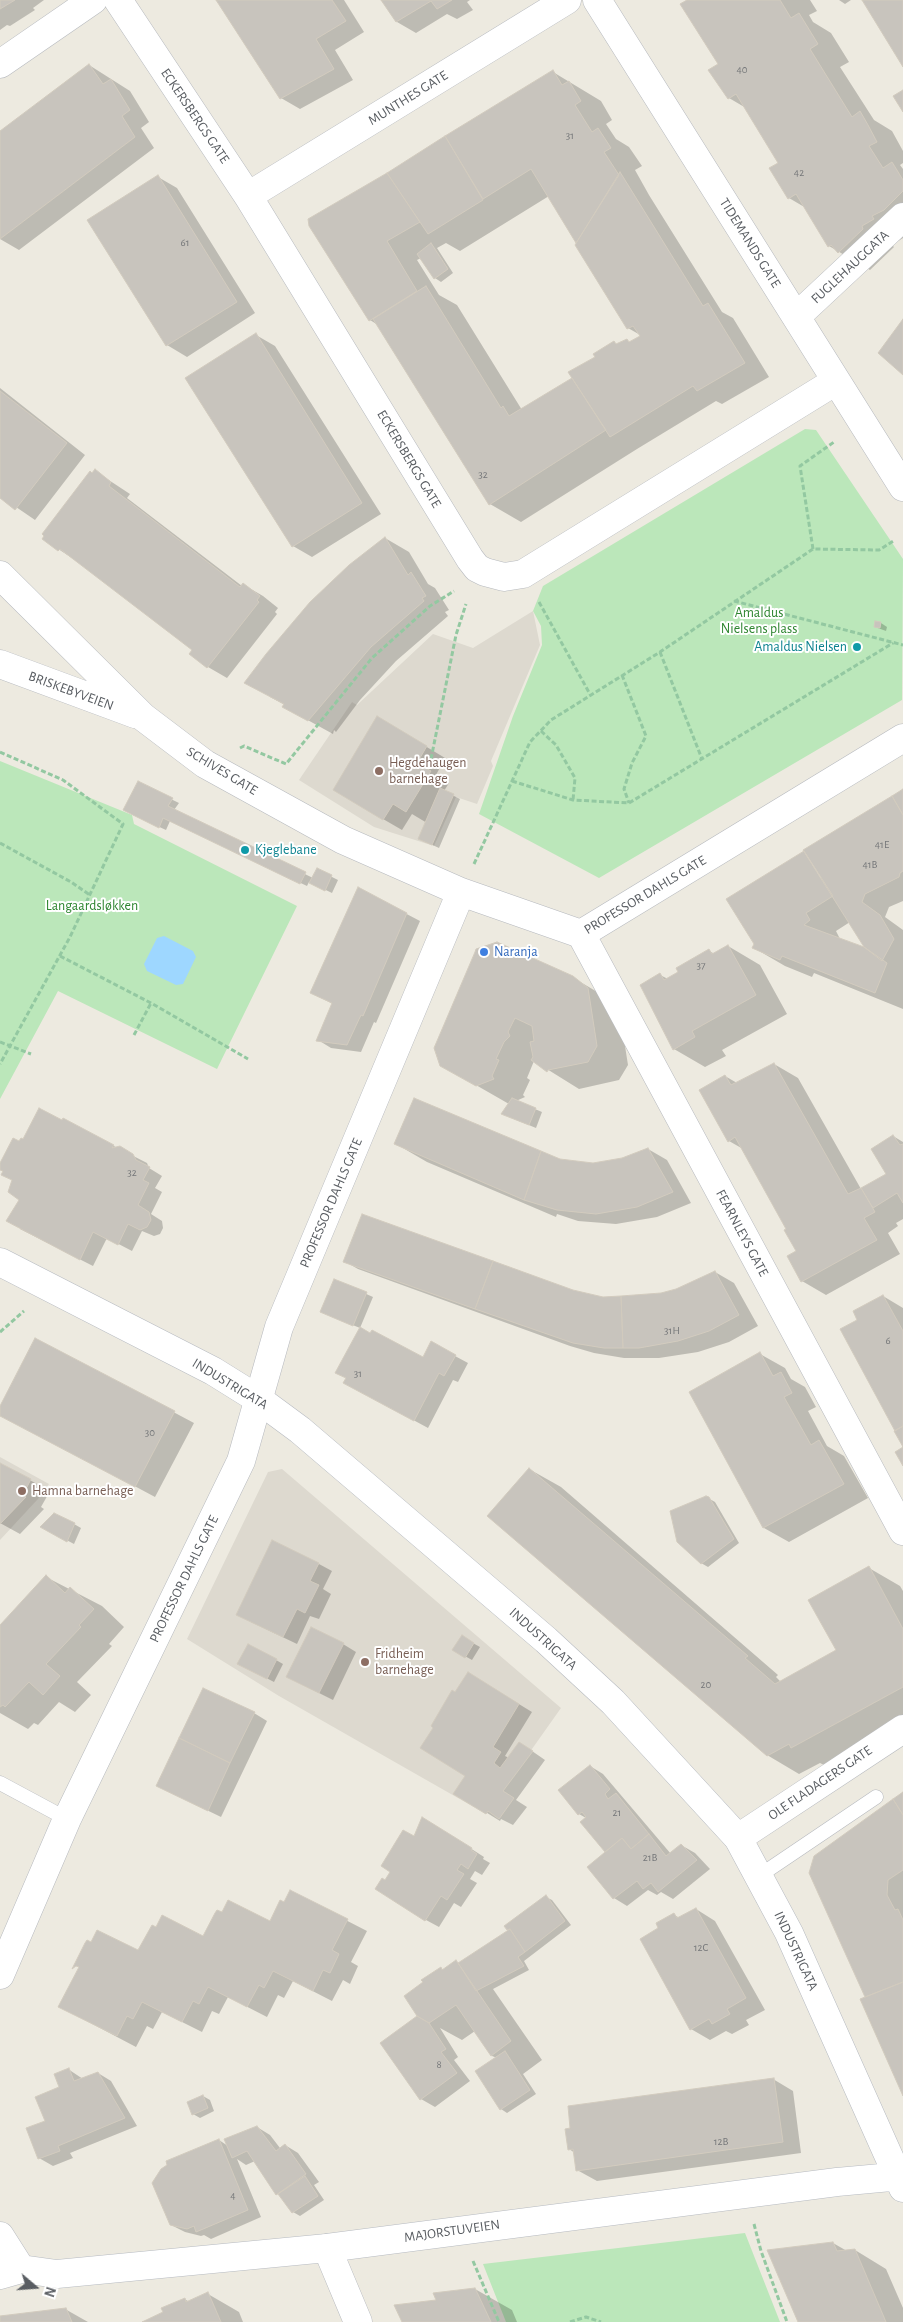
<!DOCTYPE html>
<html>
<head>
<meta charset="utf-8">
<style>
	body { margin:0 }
	#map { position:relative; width:903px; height:2322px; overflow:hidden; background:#edeae0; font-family:"Alegreya Sans",sans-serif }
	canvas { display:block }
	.north { position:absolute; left:10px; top:2262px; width:50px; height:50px; -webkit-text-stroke:4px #fff; paint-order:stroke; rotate:108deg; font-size:14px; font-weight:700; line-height:20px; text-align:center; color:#595d62 }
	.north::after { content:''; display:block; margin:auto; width:18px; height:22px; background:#595d62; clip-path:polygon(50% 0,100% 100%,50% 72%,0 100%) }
</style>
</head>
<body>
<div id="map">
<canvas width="903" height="2322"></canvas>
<div class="north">N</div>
</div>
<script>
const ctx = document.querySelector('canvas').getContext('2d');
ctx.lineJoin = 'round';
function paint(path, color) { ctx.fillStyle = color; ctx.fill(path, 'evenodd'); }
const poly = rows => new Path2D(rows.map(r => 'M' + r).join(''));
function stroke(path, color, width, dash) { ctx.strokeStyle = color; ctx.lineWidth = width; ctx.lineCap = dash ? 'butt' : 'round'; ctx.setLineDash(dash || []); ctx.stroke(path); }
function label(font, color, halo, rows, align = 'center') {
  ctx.font = font + ' "Alegreya Sans",sans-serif'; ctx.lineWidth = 4; ctx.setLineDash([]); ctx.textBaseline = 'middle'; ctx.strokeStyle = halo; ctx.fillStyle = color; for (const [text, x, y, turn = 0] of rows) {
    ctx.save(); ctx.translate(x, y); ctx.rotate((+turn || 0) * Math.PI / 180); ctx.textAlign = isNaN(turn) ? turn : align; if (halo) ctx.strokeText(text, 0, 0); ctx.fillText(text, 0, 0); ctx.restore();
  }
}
paint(poly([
	[533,611,540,645,491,761,493,766,477,804,456,797,434,846,374,827,299,780,352,702,357,705,433,634,473,648],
	[0,1457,49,1484,38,1499,0,1540],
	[282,1469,561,1708,486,1814,279,1696,187,1639,268,1472]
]), '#ddd9cf');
paint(poly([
	[805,429,816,430,903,559,902,700,599,878,479,814,513,716,542,645,541,626,533,611,543,586],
	[0,761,132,815,134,824,297,906,217,1069,58,991,0,1099],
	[745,2233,780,2322,506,2322,483,2264]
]), '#bbe7ba');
paint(poly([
	[164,936,193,951,196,957,183,984,176,985,147,971,144,964,157,938]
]), '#9ed7ff');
paint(poly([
	[0,0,44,0,33,8,35,10,10,26,7,25,0,30],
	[217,0,344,0,364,32,335,50,353,80,300,109,281,98],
	[383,0,470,0,467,2,473,10,457,19,447,14,416,33,397,22],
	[689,0,810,0,817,11,809,15,813,22,831,33,849,62,840,67,874,120,892,131,903,151,903,163,900,165,903,169,903,238,892,245,894,247,870,270,829,246,806,208,789,198,780,163,746,108,729,98,719,65],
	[839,0,851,0,845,4],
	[89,65,130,91,149,122,141,128,154,148,19,250,0,239,0,133],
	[553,72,601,101,612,120,606,124,616,139,629,147,642,166,635,170,649,195,722,312,733,318,769,377,722,404,716,401,637,449,521,522,490,504,378,325,370,320,387,174],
	[549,196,628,328,642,336,630,343,618,345,614,343,572,379,522,410,457,305,439,295,417,260,421,258,435,278,441,282,453,273,437,248,446,243,460,251],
	[158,177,177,188,255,313,187,357,167,345,89,220],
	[256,335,275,346,381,514,312,557,293,546],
	[0,388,85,455,35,520,0,496],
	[95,471,130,494,127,498,242,586,244,585,263,596,278,608,275,612,277,614,227,678,208,667,194,649,78,562,43,539],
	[385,538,409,552,428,584,435,588,449,610,445,612,448,616,396,661,360,700,336,732,334,730,333,734,284,707,285,705,270,697],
	[881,623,887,627,886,631,875,627],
	[397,729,445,758,436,775,449,783,444,791,460,799,439,848,426,842,427,823,412,814,402,830,383,819],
	[138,783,179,803,174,810,313,878,317,869,332,877,338,880,332,893,309,882,307,886,170,821,166,830,131,814],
	[903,791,903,901,889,907,885,917,903,930,903,1009,814,973,812,977,785,966,754,948],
	[850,922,867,949,840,939,836,931],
	[359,889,420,921,376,1023,374,1022,361,1052,331,1048,318,1040,333,1004,311,993],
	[728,946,760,965,787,1014,722,1050,726,1056,705,1067,674,1049,660,975,668,979,709,951,715,954],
	[572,977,604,996,619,1008,628,1065,619,1080,579,1089,534,1061,527,1078,530,1080,523,1095,525,1097,516,1101,542,1112,536,1128,509,1117,509,1104,441,1065],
	[774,1064,798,1078,861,1189,888,1175,893,1136,903,1142,903,1219,896,1223,898,1226,888,1233,900,1254,826,1295,802,1281,797,1251,787,1230,743,1149,729,1141,725,1076,737,1083],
	[63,1120,147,1163,149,1168,162,1176,155,1188,162,1192,151,1214,162,1221,163,1228,160,1234,154,1236,142,1231,132,1251,107,1238,93,1266,20,1229,20,1200,13,1180,0,1169,0,1166,19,1143],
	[396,1144,593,1164,622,1159,648,1149,667,1160,691,1203,657,1217,616,1224,578,1221,557,1214,556,1217,427,1162],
	[344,1261,572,1291,603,1298,641,1297,677,1290,715,1272,734,1283,758,1326,729,1342,698,1352,659,1358,624,1358,594,1353,570,1346,358,1269],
	[335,1280,373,1297,360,1328,328,1315],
	[883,1296,903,1308,903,1445,859,1320],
	[371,1334,423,1358,455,1356,468,1363,458,1382,453,1380,428,1428,358,1390],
	[36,1339,194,1423,155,1497,0,1414,0,1409],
	[760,1354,785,1368,791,1379,805,1387,816,1407,808,1411,827,1446,844,1456,868,1498,789,1542,764,1528,691,1392],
	[0,1464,50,1491,41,1507,44,1509,20,1534,0,1523],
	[529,1469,561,1487,778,1675,776,1677,781,1682,838,1651,869,1568,900,1586,903,1591,903,1722,824,1765,820,1763,799,1774,767,1755],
	[708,1498,715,1502,739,1543,708,1567,701,1563],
	[74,1524,81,1528,74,1544,42,1527],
	[319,1564,332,1571,323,1589,331,1594,319,1619,310,1616,297,1644,251,1622],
	[46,1577,102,1606,124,1627,109,1644,112,1646,77,1682,91,1695,75,1712,59,1702,38,1725,34,1723,28,1729,0,1713,0,1627],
	[462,1637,480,1647,472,1660,454,1650],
	[343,1644,356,1652,333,1700,287,1677],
	[276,1660,283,1664,274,1682,245,1667],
	[481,1681,532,1712,505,1756,509,1758,532,1751,545,1760,516,1800,527,1807,513,1825,501,1819,500,1821,455,1793,467,1776,455,1694],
	[254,1713,267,1721,221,1817,157,1786],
	[590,1766,603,1774,671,1854,681,1845,695,1853,710,1869,673,1899,661,1892,657,1895,648,1890,627,1906,614,1898,606,1852,582,1822,586,1818,579,1814],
	[903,1792,903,2093,867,1998,810,1873],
	[436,1826,484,1857,483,1859,490,1863,482,1875,475,1871,470,1879,477,1883,461,1907,454,1903,439,1927,426,1920,385,1882,414,1838],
	[291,1892,367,1931,351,1962,358,1966,350,1984,343,1980,332,2001,293,1981,284,1998,278,1995,267,2017,228,1997,219,2014,212,2011,202,2032,162,2012,153,2029,147,2026,136,2047,60,2007,139,1952,270,1923],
	[546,1897,552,1900,571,1925,524,1961,529,1970,493,1989,542,2060,523,2074,536,2094,507,2113,501,2109,497,2058,492,2056,475,2031,462,2040,440,2028,458,2057,454,2060,470,2081,435,2107,421,2099,382,2044,419,2016,441,1968,444,1970,456,1962,460,1964,509,1931,506,1926],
	[696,1909,715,1921,765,2010,746,2020,749,2025,732,2034,726,2031,710,2040,691,2029,660,1929,674,1915,680,1918],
	[68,2069,83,2079,98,2073,111,2081,137,2126,70,2153,73,2158,53,2166,39,2158,46,2121],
	[773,2079,793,2091,801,2153,597,2181,577,2170,575,2153,569,2149],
	[203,2096,210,2100,214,2111,200,2118,193,2114],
	[257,2127,270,2135,280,2148,285,2145,298,2153,319,2182,314,2185,324,2200,300,2216,293,2212,282,2196,277,2194,255,2161,246,2165,237,2159,261,2217,211,2239,204,2235,201,2236,185,2232,171,2225,219,2140,228,2146],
	[833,2243,847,2251,855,2250,886,2269,903,2308,903,2322,800,2322],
	[475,2289,512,2310,517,2322,403,2322,438,2301],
	[208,2294,239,2312,243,2322,145,2322,165,2312,184,2299,190,2302],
	[65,2309,88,2322,0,2322,0,2317]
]), '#0003');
const building = poly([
	[0,0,15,0,0,9,0,0],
	[216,0,332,0,346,21,316,39,334,69,280,99,216,0],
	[381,0,452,0,437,9,431,1,396,22,381,0],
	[687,0,780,0,791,18,799,13,818,44,810,49,852,117,860,111,868,125,877,142,869,146,883,168,892,162,903,180,903,191,884,210,872,216,874,219,862,226,863,229,838,253,831,245,828,247,796,194,788,199,769,168,778,163,736,94,728,99,708,70,718,64,680,4,687,0],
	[862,0,903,0,903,67,862,0],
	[89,64,103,84,111,79,130,110,122,116,135,137,0,239,0,131,89,64],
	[553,70,562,85,569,81,581,101,575,105,592,132,598,128,611,148,604,152,619,175,576,243,531,169,483,199,445,136,553,70],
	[903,90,903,112,893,96,903,90],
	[445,136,483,200,428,234,387,173,445,136],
	[620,172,703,306,708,303,745,363,697,391,693,386,610,437,568,372,595,357,593,354,614,341,616,344,627,339,629,342,640,336,633,326,627,329,575,245,620,172],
	[387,173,420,222,387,241,417,291,369,321,309,226,308,219,387,173],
	[158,175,237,302,166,346,87,220,158,175],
	[431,243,448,269,434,279,417,254,431,243],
	[426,286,501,408,503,406,509,416,572,378,606,430,489,505,373,319,426,286],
	[903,319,903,375,878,353,903,319],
	[256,333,362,503,292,547,185,378,256,333],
	[0,391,67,443,15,510,0,498,0,391],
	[95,469,111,482,109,486,240,587,243,583,260,596,257,600,259,602,207,668,189,654,192,650,60,549,58,551,42,539,44,536,42,534,90,471,92,473,95,469],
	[385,537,408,575,411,572,426,596,422,598,424,601,371,647,308,721,282,707,284,704,244,683,266,654,310,602,349,565,385,537],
	[875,621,881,622,880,628,874,627,875,621],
	[377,716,427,746,417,763,431,771,406,812,393,804,383,820,333,790,377,716],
	[138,781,173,798,168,806,306,872,300,884,163,818,159,828,123,810,138,781],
	[440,788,454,794,432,845,418,839,440,788],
	[903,789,903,815,892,796,903,789],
	[892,796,903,815,903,871,900,873,899,877,865,894,862,902,880,915,894,939,882,961,864,947,803,850,892,796],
	[804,851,833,896,806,913,810,920,804,925,864,947,887,963,875,993,782,956,780,960,752,948,754,944,726,899,804,851],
	[317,868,332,875,325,891,309,883,317,868],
	[358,887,407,913,363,1016,361,1015,347,1045,316,1041,332,1003,310,993,358,887],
	[497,942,573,976,588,988,597,1046,588,1062,548,1070,547,1072,531,1060,533,1057,530,1042,534,1041,532,1026,515,1018,508,1032,510,1036,504,1042,496,1059,499,1060,492,1076,494,1079,476,1086,440,1066,434,1048,475,952,476,949,497,942],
	[728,945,756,995,692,1031,695,1037,673,1050,640,985,660,973,664,980,678,972,676,968,709,949,712,954,728,945],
	[774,1063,848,1194,861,1188,875,1212,864,1218,877,1240,801,1282,787,1256,796,1251,784,1230,786,1229,735,1137,728,1142,699,1090,725,1075,731,1085,774,1063],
	[414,1098,541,1151,524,1200,394,1144,414,1098],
	[512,1098,536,1108,529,1125,501,1114,512,1098],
	[39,1108,62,1120,63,1118,114,1145,112,1148,120,1146,133,1154,136,1160,150,1167,143,1180,149,1183,138,1205,149,1212,151,1220,147,1227,140,1230,128,1224,118,1245,93,1232,80,1260,6,1221,19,1200,8,1192,12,1180,1,1175,3,1171,0,1170,0,1163,13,1138,19,1141,21,1138,23,1139,39,1108],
	[893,1135,900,1145,903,1144,903,1203,897,1193,873,1208,861,1188,886,1174,871,1149,893,1135],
	[648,1148,673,1192,637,1207,596,1214,557,1210,524,1200,541,1151,560,1159,593,1163,622,1158,648,1148],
	[362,1214,493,1261,475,1309,343,1262,362,1214],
	[493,1261,573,1290,603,1297,621,1296,623,1348,604,1348,573,1343,475,1309,493,1261],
	[715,1271,739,1315,709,1331,678,1341,639,1348,623,1348,621,1296,661,1293,676,1289,715,1271],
	[334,1279,367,1292,353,1326,320,1312,334,1279],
	[883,1295,903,1331,903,1426,895,1431,840,1329,857,1320,853,1311,883,1295],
	[360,1327,370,1333,372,1330,423,1357,431,1341,456,1355,444,1376,439,1373,414,1421,343,1383,346,1378,335,1373,360,1327],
	[35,1338,175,1411,135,1487,0,1416,0,1406,35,1338],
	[760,1352,773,1376,781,1372,792,1393,784,1397,811,1445,819,1440,844,1484,763,1528,689,1392,760,1352],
	[903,1426,903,1466,895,1452,903,1447,894,1431,903,1426],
	[0,1463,31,1479,23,1495,26,1497,0,1524,0,1463],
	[529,1468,748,1656,745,1658,775,1684,836,1650,808,1600,869,1566,903,1629,903,1687,791,1748,789,1744,767,1756,487,1516,529,1468],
	[706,1496,709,1497,734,1539,701,1564,677,1542,670,1511,706,1496],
	[54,1513,75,1523,67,1542,40,1527,54,1513],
	[272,1540,319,1563,310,1581,319,1585,305,1613,297,1609,283,1637,236,1615,272,1540],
	[46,1575,65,1593,70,1587,94,1609,79,1625,81,1627,46,1664,60,1676,43,1695,29,1682,5,1707,3,1705,0,1707,0,1625,46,1575],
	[311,1627,344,1643,319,1693,286,1677,311,1627],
	[462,1635,474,1643,465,1658,452,1650,462,1635],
	[248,1644,277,1659,267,1679,237,1664,248,1644],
	[468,1672,519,1704,493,1747,501,1752,494,1763,500,1768,519,1742,533,1751,503,1791,514,1798,499,1819,488,1811,486,1814,453,1794,465,1776,420,1748,433,1728,431,1726,452,1690,455,1692,468,1672],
	[203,1688,255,1712,230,1763,179,1738,203,1688],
	[179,1738,230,1763,208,1811,156,1786,179,1738],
	[590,1765,610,1789,605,1794,608,1799,616,1793,649,1834,631,1849,622,1838,605,1852,580,1822,586,1817,582,1812,578,1815,558,1790,590,1765],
	[903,1792,903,1815,893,1799,903,1792],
	[893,1799,903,1815,903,1870,888,1880,887,1895,895,1910,898,1909,903,1920,903,1982,865,1997,809,1873,814,1856,893,1799],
	[422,1817,472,1848,471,1850,477,1854,468,1869,461,1864,457,1870,464,1874,447,1900,441,1896,425,1921,375,1889,382,1878,385,1880,390,1872,381,1866,403,1830,414,1836,422,1817],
	[649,1834,666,1856,681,1844,697,1860,658,1892,651,1883,643,1889,637,1881,613,1899,587,1867,622,1838,631,1849,649,1834],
	[290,1890,348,1919,332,1950,339,1954,330,1973,323,1970,313,1991,273,1971,264,1988,259,1985,247,2007,208,1987,199,2004,193,2001,182,2022,142,2002,133,2019,127,2016,117,2036,58,2007,79,1967,76,1966,72,1969,85,1943,87,1940,91,1942,97,1930,138,1950,152,1925,156,1927,162,1915,203,1936,215,1913,217,1910,222,1912,228,1900,270,1921,280,1900,284,1902,290,1890],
	[546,1895,565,1921,525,1952,510,1929,507,1930,504,1926,546,1895],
	[696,1908,746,1998,727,2009,730,2014,712,2024,709,2019,690,2030,640,1939,658,1928,656,1923,674,1913,677,1918,696,1908],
	[510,1929,525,1952,518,1957,524,1966,476,1991,458,1963,510,1929],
	[456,1960,511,2041,491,2056,456,2005,429,2023,417,2016,404,1996,423,1982,421,1980,441,1967,442,1970,456,1960],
	[903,1982,903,2096,860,1999,903,1982],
	[417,2016,429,2023,446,2049,441,2052,457,2073,420,2100,380,2043,417,2016],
	[505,2051,530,2090,500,2110,475,2071,505,2051],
	[69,2068,74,2081,98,2072,125,2118,58,2146,60,2151,38,2159,26,2128,45,2121,35,2097,59,2087,54,2074,69,2068],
	[774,2078,783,2142,576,2171,573,2149,568,2150,565,2129,570,2128,568,2106,774,2078],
	[203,2095,208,2108,192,2115,187,2102,203,2095],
	[257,2126,276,2151,285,2144,306,2174,276,2195,247,2151,232,2158,224,2139,257,2126],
	[219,2139,248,2210,196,2232,194,2226,187,2229,170,2225,152,2183,161,2169,167,2165,166,2161,219,2139],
	[305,2176,318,2196,292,2213,278,2194,305,2176],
	[833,2242,837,2251,855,2249,886,2322,798,2322,767,2250,833,2242],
	[475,2288,491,2322,402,2322,394,2305,436,2300,433,2293,475,2288],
	[208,2292,221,2322,142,2322,163,2312,161,2308,185,2298,186,2302,208,2292],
	[66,2308,72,2322,0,2322,0,2316,66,2308]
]);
paint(building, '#c8c4bd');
stroke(building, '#d2cbbe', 1);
const lane = poly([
	[0,1783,67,1819],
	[759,1876,876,1797]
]);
const street = poly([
	[118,0,248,196,470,559,477,568,485,572,504,577,523,574,836,381],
	[597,0,903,487],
	[0,64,93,0],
	[248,196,567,0],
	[797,316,903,217],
	[0,575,143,717,205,764,343,840,461,892,581,934,903,738],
	[0,664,135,714],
	[581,934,903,1531],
	[738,1838,903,1729],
	[0,1975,67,1819,241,1461,279,1327,461,892],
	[327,2248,358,2322]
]);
const secondary = poly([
	[0,1262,213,1371,258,1399,300,1430,546,1640,613,1702,738,1838,789,1933,903,2188],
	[0,2236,21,2269],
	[0,2275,21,2269,57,2274,327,2248,837,2182,903,2176]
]);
stroke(lane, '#b6b9be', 15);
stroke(street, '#b6b9be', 29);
stroke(secondary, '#b6bac0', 29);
stroke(poly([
	[813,549,800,466,834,442],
	[734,601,903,645],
	[539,602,591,696],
	[660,652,702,759],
	[622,675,646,736,632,763,624,789,629,803],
	[541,731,556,745,575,778,573,800],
	[240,748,244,746,286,764,372,658,430,606,454,591],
	[0,752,63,780,123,824,70,937,0,1064],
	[431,759,456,635,466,604],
	[512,781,573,800,629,803,893,643],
	[0,843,71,882,90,895],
	[474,864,530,742,551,720,660,652,813,549,879,550,895,540],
	[60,956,151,1003,248,1059],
	[134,1035,151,1003],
	[0,1042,31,1054],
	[0,1332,24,1311],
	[754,2224,761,2251,787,2322],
	[473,2261,499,2322],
	[570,2322,586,2317,601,2322]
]), '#93c8a1', 3, [5, 2.5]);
stroke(lane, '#fff', 14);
stroke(street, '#fff', 28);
stroke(secondary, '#fff', 28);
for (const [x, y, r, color] of [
	[857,647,5,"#0f9aa8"],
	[379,771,5,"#8d6e63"],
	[245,850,5,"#0f9aa8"],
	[484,952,5,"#3f7fe0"],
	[22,1491,5,"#8d6e63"],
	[365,1662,5,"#8d6e63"]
]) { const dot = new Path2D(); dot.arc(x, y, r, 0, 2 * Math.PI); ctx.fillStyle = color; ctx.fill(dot); stroke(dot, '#fff', 2); }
label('11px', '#757779', null, [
	["40",742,70],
	["31",570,136],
	["42",799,173],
	["61",185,243],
	["32",483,475],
	["41E",882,845],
	["41B",870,865],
	["37",701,966],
	["32",132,1173],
	["31H",672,1331],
	["6",888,1341],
	["31",358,1374],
	["30",150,1433],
	["20",706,1685],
	["21",617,1813],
	["21B",650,1858],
	["12C",701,1948],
	["8",439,2065],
	["12B",721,2142],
	["4",233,2196]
]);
label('14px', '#595d62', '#fff', [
	["MUNTHES GATE",408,98,-32],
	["ECKERSBERGS GATE",195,116,56],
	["TIDEMANDS GATE",750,243,58],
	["FUGLEHAUGGATA",850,267,-43],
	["ECKERSBERGS GATE",409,459,59],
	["BRISKEBYVEIEN",71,691,20],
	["SCHIVES GATE",222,771,31],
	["PROFESSOR DAHLS GATE",645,895,-31],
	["PROFESSOR DAHLS GATE",331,1203,-67],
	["FEARNLEYS GATE",742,1233,62],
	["INDUSTRIGATA",230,1384,31],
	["PROFESSOR DAHLS GATE",184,1579,-64],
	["INDUSTRIGATA",543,1639,42],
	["OLE FLADAGERS GATE",820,1783,-34],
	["INDUSTRIGATA",796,1951,65],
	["MAJORSTUVEIEN",452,2231,-8]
]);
label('14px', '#2e8530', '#fff', [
	["Amaldus",759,613],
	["Nielsens plass",759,629],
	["Langaardsløkken",92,906]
]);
label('14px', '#0d838f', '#fff', [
	["Amaldus Nielsen",847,647],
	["Kjeglebane",255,850,"left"]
], 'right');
label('14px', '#785e54', '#fff', [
	["Hegdehaugen",389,763],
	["barnehage",389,779],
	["Hamna barnehage",32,1491],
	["Fridheim",375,1654],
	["barnehage",375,1670]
], 'left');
label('14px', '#366cbe', '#fff', [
	["Naranja",494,952]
], 'left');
</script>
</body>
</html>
